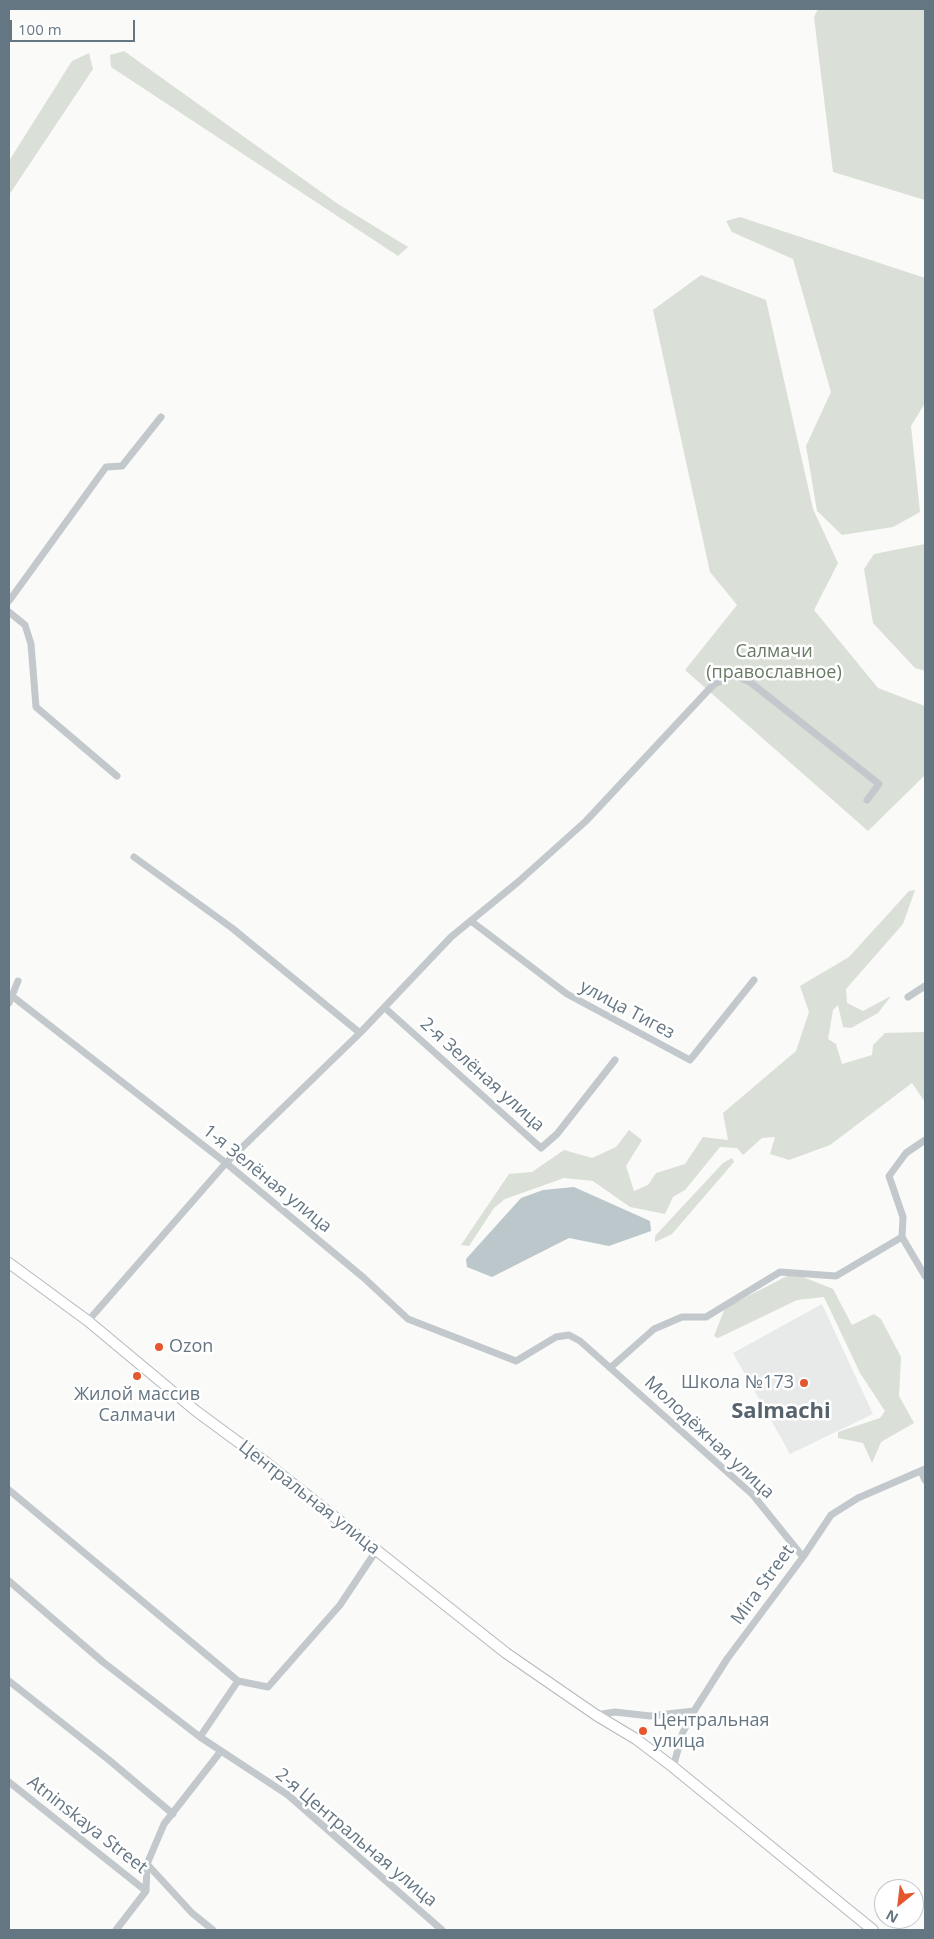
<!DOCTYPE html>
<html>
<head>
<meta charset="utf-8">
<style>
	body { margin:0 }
	#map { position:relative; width:934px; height:1939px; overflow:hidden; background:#fafaf8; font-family:"Open Sans",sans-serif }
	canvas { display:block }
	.frame { position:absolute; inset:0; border:10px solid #657683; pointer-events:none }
	.north { position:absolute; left:874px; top:1879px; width:50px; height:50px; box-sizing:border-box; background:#fff; border:1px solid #c1c8cd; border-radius:50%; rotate:209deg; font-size:14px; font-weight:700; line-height:20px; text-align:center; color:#657683 }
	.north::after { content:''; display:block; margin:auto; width:18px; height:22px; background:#e4572e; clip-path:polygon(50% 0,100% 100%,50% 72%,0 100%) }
	.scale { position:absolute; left:10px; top:20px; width:125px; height:22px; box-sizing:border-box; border:2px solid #657683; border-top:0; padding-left:6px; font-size:15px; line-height:18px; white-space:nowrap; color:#657683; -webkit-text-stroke:4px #fff; paint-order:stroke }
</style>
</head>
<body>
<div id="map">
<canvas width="934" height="1939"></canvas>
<div class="frame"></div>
<div class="north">N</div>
<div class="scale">100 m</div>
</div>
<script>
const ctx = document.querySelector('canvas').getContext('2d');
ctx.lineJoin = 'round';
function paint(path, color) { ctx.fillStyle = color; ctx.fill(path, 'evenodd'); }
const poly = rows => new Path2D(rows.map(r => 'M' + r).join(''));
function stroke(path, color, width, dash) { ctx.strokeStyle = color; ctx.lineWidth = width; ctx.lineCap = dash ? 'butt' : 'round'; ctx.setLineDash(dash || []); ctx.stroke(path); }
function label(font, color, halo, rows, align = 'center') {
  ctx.font = font + ' "Open Sans",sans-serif'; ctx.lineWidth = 5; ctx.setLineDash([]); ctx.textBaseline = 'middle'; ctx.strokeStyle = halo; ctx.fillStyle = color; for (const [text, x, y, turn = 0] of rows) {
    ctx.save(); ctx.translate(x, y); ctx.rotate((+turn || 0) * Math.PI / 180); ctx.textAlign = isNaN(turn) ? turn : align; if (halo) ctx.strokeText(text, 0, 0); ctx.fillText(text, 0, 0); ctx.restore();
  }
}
paint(poly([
	[822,1304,873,1414,790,1454,733,1353]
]), '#e8e9e9');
paint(poly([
	[818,9,925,9,925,200,833,172,814,17],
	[124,51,338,204,408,247,398,256,111,67,110,55],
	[89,53,93,69,9,195,9,161,72,61],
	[740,217,925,278,925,403,911,426,920,512,893,527,842,535,817,511,806,446,831,392,793,259,732,232,726,221],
	[701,275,766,300,813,509,838,563,814,610,878,688,925,706,925,775,868,831,685,670,737,605,710,572,653,310],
	[925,544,925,671,915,668,873,623,864,569,874,554],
	[915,890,903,924,846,989,847,1003,863,1011,891,996,878,1013,851,1028,843,1027,838,1005,833,1010,828,1039,836,1044,842,1064,872,1055,873,1045,885,1033,925,1032,925,1102,912,1083,830,1145,789,1160,770,1154,775,1137,762,1138,743,1155,737,1148,720,1147,685,1190,673,1197,665,1214,630,1207,593,1181,564,1178,505,1199,494,1208,469,1246,461,1245,509,1174,532,1172,564,1150,592,1158,616,1147,629,1130,642,1140,626,1166,634,1191,648,1185,656,1173,685,1164,703,1137,728,1140,723,1113,796,1051,809,1012,800,986,849,957,909,891],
	[732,1158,734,1162,672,1234,655,1242,655,1236,723,1163],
	[793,1273,833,1289,852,1325,874,1314,881,1319,901,1357,899,1396,914,1423,881,1442,872,1463,863,1443,838,1438,838,1432,880,1418,885,1411,860,1373,824,1297,797,1300,718,1338,714,1336,725,1308]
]), '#dadfd7');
paint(poly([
	[574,1187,650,1221,651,1231,609,1246,569,1238,492,1277,467,1267,466,1259,521,1198,543,1190]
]), '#bbc7cb');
const secondary = poly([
	[9,1263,88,1321,196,1411,264,1461,506,1653,596,1715,636,1739,673,1767,873,1930]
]);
stroke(secondary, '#b3babf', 12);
stroke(poly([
	[9,601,106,467,122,466,161,417],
	[9,612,25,625,31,644,36,707,117,776],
	[134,857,232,928,360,1033],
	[471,921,567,994,690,1060,754,980],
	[12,996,226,1163,364,1278,408,1319,516,1361,556,1337,569,1335,580,1341,753,1495,803,1557],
	[908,997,925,986],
	[9,1003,18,981],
	[385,1008,541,1148,557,1134,615,1060],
	[902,1237,903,1217,889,1176,906,1153,925,1140],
	[88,1321,226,1163,360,1033,451,937,518,882,586,821,714,684,734,675,750,682,879,784,867,800],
	[610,1368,654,1329,682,1317,706,1317,780,1272,836,1276,902,1237,925,1276],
	[921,1471,925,1480],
	[9,1490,238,1681,268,1687,340,1605,376,1551],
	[9,1581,103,1662,200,1737,288,1795,442,1930],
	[9,1681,109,1760,173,1814],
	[596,1715,615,1712,650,1716,694,1711],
	[200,1737,238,1681],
	[673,1767,683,1732,694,1711,727,1659,803,1557,831,1515,858,1498,925,1469],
	[9,1782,146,1891],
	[147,1864,192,1913,213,1930],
	[116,1930,146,1891,147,1864,164,1824,221,1751]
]), '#c3c8cc', 7);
stroke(secondary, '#fff', 10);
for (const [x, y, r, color] of [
	[159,1347,5,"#e4572e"],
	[137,1376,5,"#e4572e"],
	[804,1383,5,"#e4572e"],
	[643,1731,5,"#e4572e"]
]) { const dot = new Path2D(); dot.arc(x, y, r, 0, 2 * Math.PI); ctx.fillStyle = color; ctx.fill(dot); stroke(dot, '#fff', 2); }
label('18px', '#687a64', '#fff', [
	["Салмачи",774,652],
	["(православное)",774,673]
]);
label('18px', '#657683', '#fff', [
	["улица Тигез",627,1010,28],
	["2-я Зелёная улица",482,1075,42],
	["1-я Зелёная улица",267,1179,39],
	["Молодёжная улица",709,1438,43],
	["Центральная улица",309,1498,38],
	["Mira Street",763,1585,-54],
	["Atninskaya Street",87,1825,38],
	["2-я Центральная улица",356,1838,40]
]);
label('18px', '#657683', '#fff', [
	["Ozon",169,1347],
	["Школа №173",794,1383,"right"],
	["Жилой массив",137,1395,"center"],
	["Салмачи",137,1416,"center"],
	["Центральная",653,1721],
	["улица",653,1742]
], 'left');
label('bold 22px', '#57646e', '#fff', [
	["Salmachi",781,1412]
]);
</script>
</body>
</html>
